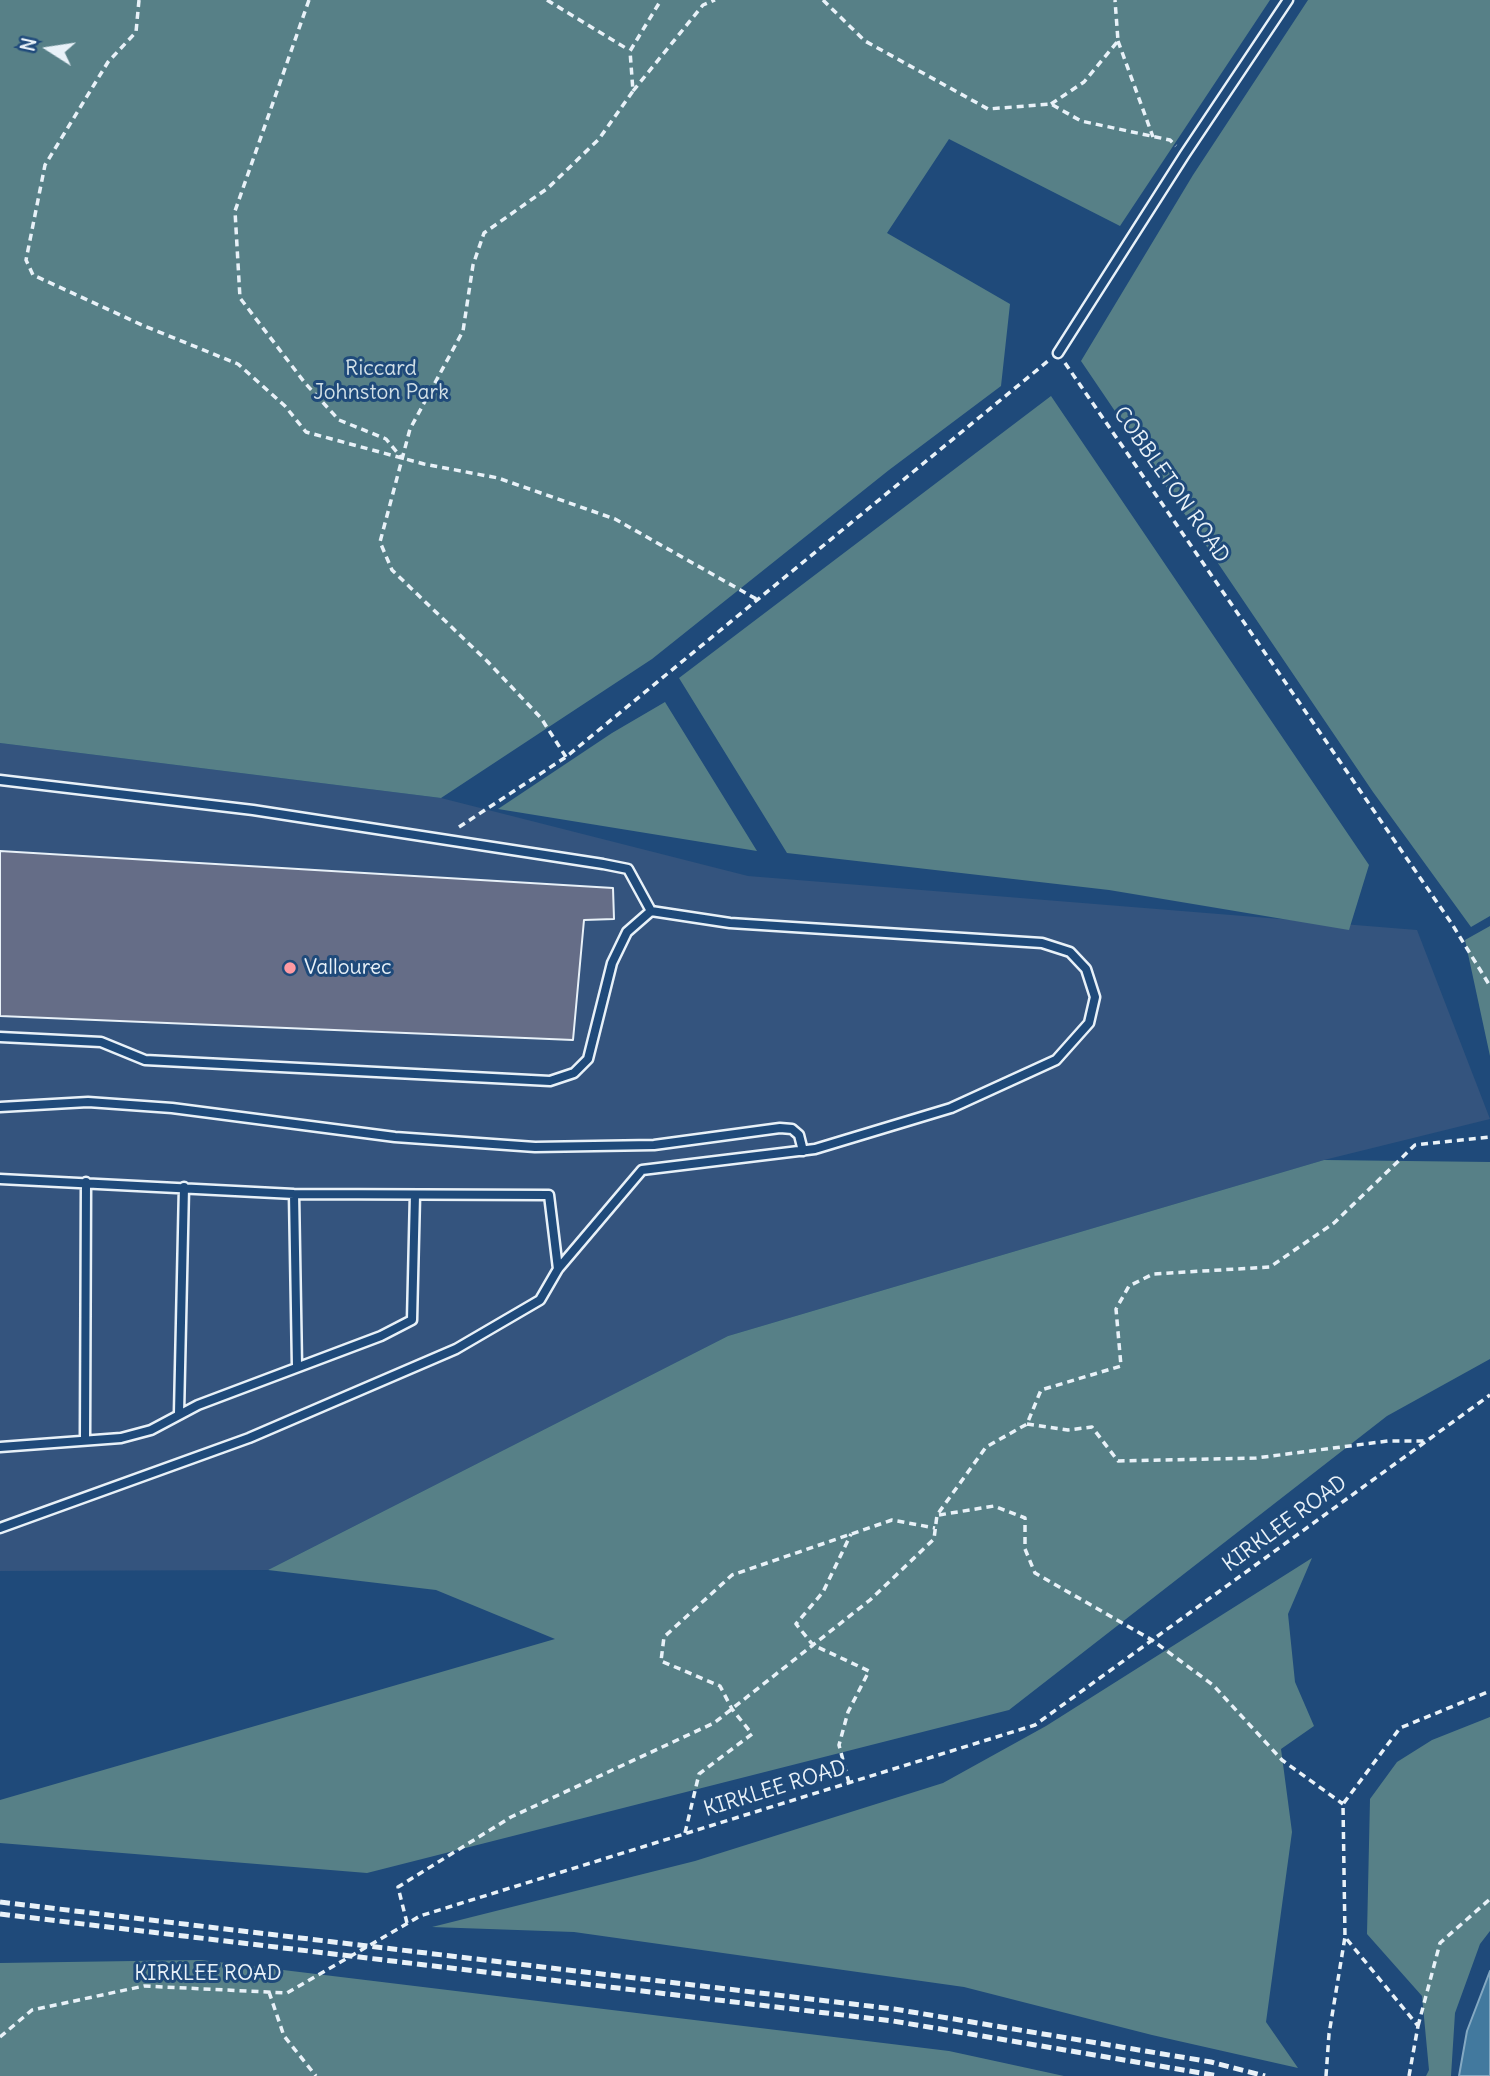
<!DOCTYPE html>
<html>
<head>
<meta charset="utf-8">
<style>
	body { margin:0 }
	#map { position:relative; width:1490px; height:2076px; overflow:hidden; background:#1f4a7a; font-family:Delius,sans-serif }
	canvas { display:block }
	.north { position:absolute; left:14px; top:14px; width:70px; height:70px; -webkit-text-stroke:5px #1f4a7a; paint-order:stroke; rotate:282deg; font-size:19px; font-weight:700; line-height:28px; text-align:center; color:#e8f1f8 }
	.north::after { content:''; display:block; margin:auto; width:24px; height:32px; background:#e8f1f8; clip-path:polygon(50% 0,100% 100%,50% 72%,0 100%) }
</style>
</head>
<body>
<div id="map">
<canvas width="1490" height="2076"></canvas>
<div class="north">N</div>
</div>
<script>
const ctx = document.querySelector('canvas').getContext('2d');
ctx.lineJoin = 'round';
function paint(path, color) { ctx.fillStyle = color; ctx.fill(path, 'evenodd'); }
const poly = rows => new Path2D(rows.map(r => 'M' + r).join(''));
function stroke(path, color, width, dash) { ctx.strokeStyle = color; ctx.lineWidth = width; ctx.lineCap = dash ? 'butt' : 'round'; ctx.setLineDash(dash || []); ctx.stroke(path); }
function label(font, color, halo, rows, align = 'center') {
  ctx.font = font + ' Delius,sans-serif'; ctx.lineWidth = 6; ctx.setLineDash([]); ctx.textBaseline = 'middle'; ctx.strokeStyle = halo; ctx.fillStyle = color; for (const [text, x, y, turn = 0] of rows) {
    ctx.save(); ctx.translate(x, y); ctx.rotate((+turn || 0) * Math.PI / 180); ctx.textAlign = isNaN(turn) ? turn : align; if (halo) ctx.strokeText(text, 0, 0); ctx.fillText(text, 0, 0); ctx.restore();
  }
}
paint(poly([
	[0,743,441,798,748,876,1417,930,1490,1119,1324,1160,728,1336,268,1570,0,1571]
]), '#34547e');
paint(poly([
	[0,0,1270,0,1120,226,949,139,887,233,1010,304,1001,386,889,470,652,659,441,798,0,743],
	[1308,0,1490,0,1490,916,1471,927,1373,792,1081,361,1193,175],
	[1051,396,1369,865,1349,930,1109,890,787,853,679,678],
	[665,702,757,851,498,809,612,733],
	[1490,926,1490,1056,1465,940],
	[1324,1160,1490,1162,1490,1359,1387,1416,1009,1710,367,1873,0,1843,0,1800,555,1639,436,1590,268,1570,728,1336],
	[1312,1558,1288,1614,1295,1682,1314,1726,1281,1749,1292,1832,1266,2022,1298,2068,1152,2035,964,1987,574,1932,432,1927,695,1861,943,1783,1046,1726],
	[1490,1717,1490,1931,1480,1944,1455,2013,1451,2076,1426,2076,1429,2070,1422,1996,1367,1934,1370,1799,1397,1762,1432,1740],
	[201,1960,949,2051,1064,2076,0,2076,0,1963]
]), '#578087');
const water = poly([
	[1490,1971,1490,2076,1459,2076,1467,2031,1490,1971]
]);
paint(water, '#42799e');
stroke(water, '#84a9c2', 2);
const building = poly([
	[0,851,613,888,614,919,584,920,573,1040,0,1016,0,851]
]);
paint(building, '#656d87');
stroke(building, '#e8f1f8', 2);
const service = poly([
	[1058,353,1185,154,1288,0],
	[0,780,253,810,603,864,628,869,651,911,730,923,1042,943,1070,952,1086,969,1095,997,1089,1023,1056,1060,951,1108,815,1149,642,1170,558,1269,540,1300,456,1349,249,1438,0,1528],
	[0,1037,101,1042,145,1060,550,1081,574,1073,588,1059,612,963,627,932,651,911],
	[0,1107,88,1102,172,1108,395,1137,535,1147,654,1145,780,1128,792,1129,799,1135,803,1151],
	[0,1179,294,1194,549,1195,558,1269],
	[294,1194,297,1366],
	[179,1413,184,1187],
	[85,1438,86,1182],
	[0,1447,121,1438,151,1430,198,1405,381,1336,412,1320,415,1195]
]);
stroke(service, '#e8f1f8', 13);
stroke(poly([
	[139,0,136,32,108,62,45,165,26,260,33,275,142,325,238,364,285,406,306,432,424,464,498,478,615,519,758,600],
	[309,0,235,211,240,298,305,383,339,420,386,439,401,457],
	[547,0,629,50],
	[823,0,865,41,988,109,1051,104,1081,121,1170,140,1176,146],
	[1118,41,1153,137],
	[633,91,703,5,715,0],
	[1051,104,1084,82,1118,41,1115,0],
	[1065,363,1452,924,1490,986],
	[566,757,541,718,487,661,392,570,380,542,410,429,463,331,473,265,484,233,548,188,599,139,633,91,630,51,661,0],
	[459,827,566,757,1048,361],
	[1027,1424,1068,1430,1092,1427,1118,1461,1256,1458,1388,1441,1426,1441],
	[939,1515,994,1506,1025,1518,1025,1549,1035,1573,1152,1640,1213,1685,1282,1760,1343,1804],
	[849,1783,839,1745,848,1712,869,1671,813,1645,796,1624,823,1592,851,1534],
	[685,1833,699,1774,752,1734,732,1709,720,1686,661,1661,664,1637,732,1575,892,1520,935,1528],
	[407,1923,398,1887,511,1817,714,1723,870,1600,934,1539,937,1515,986,1447,1027,1424,1041,1390,1121,1366,1116,1309,1129,1286,1153,1274,1270,1267,1334,1223,1415,1145,1490,1137],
	[269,1992,284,2036,316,2076],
	[1418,2026,1440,1943,1490,1899],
	[0,2037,32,2010,144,1986,287,1993,420,1916,1035,1725,1490,1395],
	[1326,2076,1329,2034,1345,1937],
	[1409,2076,1418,2026,1345,1937,1343,1804,1400,1728,1490,1691]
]), '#e8f1f8', 3.5, [7, 5]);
stroke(service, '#1f4a7a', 8);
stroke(poly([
	[0,1902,894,2009,1211,2062,1265,2076],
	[0,1914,893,2021,1219,2076]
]), '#e8f1f8', 5, [10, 5]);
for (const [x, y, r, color] of [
	[290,968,7,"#ff9aa2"]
]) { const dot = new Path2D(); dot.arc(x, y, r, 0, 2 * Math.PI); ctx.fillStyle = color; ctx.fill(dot); stroke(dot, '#1f4a7a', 2.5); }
label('21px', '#d2e0e7', '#1f4a7a', [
	["Riccard",381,369],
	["Johnston Park",381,393]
]);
label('21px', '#e8f1f8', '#1f4a7a', [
	["COBBLETON ROAD",1171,485,55],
	["KIRKLEE ROAD",1285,1524,-36],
	["KIRKLEE ROAD",775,1789,-17],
	["KIRKLEE ROAD",208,1974]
]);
label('21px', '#e8f1f8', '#1f4a7a', [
	["Vallourec",304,968]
], 'left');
</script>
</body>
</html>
